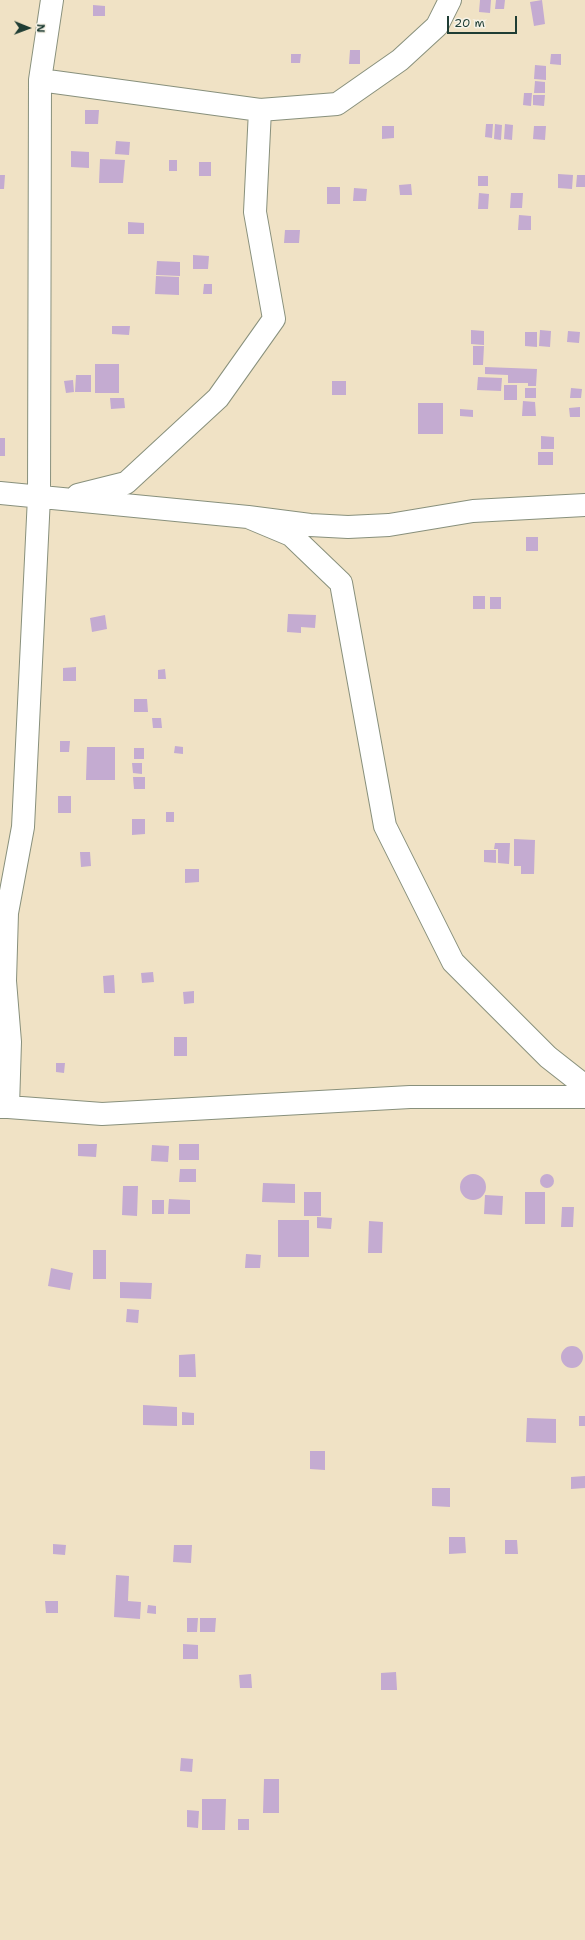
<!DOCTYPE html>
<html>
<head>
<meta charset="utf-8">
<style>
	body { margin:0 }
	#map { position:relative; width:585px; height:1940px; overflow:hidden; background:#f0e2c5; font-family:"Shantell Sans",sans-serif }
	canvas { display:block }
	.north { position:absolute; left:8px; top:8px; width:40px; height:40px; -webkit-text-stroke:3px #f7f3e8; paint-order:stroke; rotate:91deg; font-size:11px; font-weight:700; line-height:16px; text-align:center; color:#1f3d34 }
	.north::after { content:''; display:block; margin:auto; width:14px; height:18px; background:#1f3d34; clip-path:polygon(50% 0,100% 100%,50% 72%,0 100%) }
	.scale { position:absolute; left:447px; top:16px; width:70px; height:18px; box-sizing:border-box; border:2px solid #1f3d34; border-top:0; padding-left:5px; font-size:12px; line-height:14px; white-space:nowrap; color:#1f3d34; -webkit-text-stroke:3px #f7f3e8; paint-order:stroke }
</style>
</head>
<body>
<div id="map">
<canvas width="585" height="1940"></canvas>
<div class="north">N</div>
<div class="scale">20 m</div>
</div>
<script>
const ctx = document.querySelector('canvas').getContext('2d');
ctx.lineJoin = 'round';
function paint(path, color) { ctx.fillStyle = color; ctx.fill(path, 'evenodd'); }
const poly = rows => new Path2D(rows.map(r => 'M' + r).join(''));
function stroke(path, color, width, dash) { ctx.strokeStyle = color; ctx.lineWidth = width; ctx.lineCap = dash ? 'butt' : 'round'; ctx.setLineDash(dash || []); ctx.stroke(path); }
paint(poly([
	[480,0,491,0,490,13,479,12],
	[496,0,505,0,504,9,495,9],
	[542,0,545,24,534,26,530,2],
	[93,5,105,6,105,16,93,16],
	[350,50,360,50,360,64,349,64],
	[291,54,301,54,300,63,291,63],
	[551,54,561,54,561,65,550,64],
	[535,65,546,66,546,80,534,79],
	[535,81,545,82,545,93,534,93],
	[524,93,532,93,531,106,523,105],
	[533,95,545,95,544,106,533,105],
	[85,110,99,110,98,124,85,124],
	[486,124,493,124,492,138,485,137],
	[495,124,502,125,501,140,494,139],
	[505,124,513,125,512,140,504,139],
	[382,126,394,126,394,138,382,139],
	[534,126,546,126,545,140,533,139],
	[116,141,130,142,129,155,115,154],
	[71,151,89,152,89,168,71,167],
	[100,159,125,160,123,183,99,183],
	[169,160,177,160,177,171,169,171],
	[199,162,211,162,211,176,199,176],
	[558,174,573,175,572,189,558,188],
	[0,175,5,175,4,189,0,189],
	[577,175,585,175,585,187,576,187],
	[478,176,488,176,488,186,478,186],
	[411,184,412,195,400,195,399,185],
	[327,187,340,187,340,204,327,204],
	[354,188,367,189,366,201,353,201],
	[479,193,489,194,488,209,478,209],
	[511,193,523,193,522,208,510,208],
	[519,215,531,216,531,230,518,230],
	[128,222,144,223,144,234,128,234],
	[285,230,300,230,299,243,284,243],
	[193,255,209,256,208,269,193,269],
	[157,261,180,262,180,276,156,275],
	[156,276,179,277,179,295,155,294],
	[204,284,212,284,212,294,203,294],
	[112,326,130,326,129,335,112,334],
	[471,330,484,331,484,345,471,344],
	[540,330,551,331,550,347,539,346],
	[568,331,580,332,579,343,567,342],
	[525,332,537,332,537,347,525,346],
	[473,346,484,346,483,365,473,365],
	[95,364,119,364,119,393,95,393],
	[485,367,537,369,536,386,528,386,528,383,508,383,508,375,485,374],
	[76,375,91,375,91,392,75,392],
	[478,377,502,378,501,391,477,390],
	[73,380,74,392,66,393,64,381],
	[332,381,346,381,346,395,332,395],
	[504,385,517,385,517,400,504,400],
	[525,388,536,388,536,398,525,398],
	[571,388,582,389,581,398,570,398],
	[110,398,124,398,125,408,111,409],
	[523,401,535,402,536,416,522,416],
	[418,403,443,403,443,434,418,434],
	[580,407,580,417,570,417,569,408],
	[460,409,473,410,473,417,460,416],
	[541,436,554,437,554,449,541,449],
	[0,438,5,438,5,456,0,456],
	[538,452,553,452,553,465,538,465],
	[526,537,538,537,538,551,526,551],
	[473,596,485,596,485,609,473,609],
	[490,597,501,597,501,609,490,609],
	[288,614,316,615,315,628,301,627,301,633,287,632],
	[105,615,107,629,92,632,90,618],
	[76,667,76,681,63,681,63,668],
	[165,669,166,679,158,679,158,670],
	[134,699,147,699,148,712,134,712],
	[152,718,161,718,162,728,153,728],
	[60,741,70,741,69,752,60,752],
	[175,746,183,747,183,754,174,753],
	[87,747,115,747,115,780,86,780],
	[134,748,144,748,144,759,134,759],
	[132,763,142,763,142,774,133,773],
	[133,777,145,777,145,789,134,789],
	[58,796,71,796,71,813,58,813],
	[166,812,174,812,174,822,166,822],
	[132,819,145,819,145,834,132,835],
	[514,839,535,840,534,874,521,874,521,866,514,866],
	[495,843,510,843,509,864,498,863,498,849,494,849],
	[484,850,496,850,496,863,484,862],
	[80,852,90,852,91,866,81,867],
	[185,869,199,869,199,882,185,883],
	[153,972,154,982,142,983,141,973],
	[114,975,115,993,104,993,103,976],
	[194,991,194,1003,184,1004,183,992],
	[174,1037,187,1037,187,1056,174,1056],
	[56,1063,65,1063,64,1073,56,1072],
	[78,1144,97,1144,96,1157,78,1156],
	[179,1144,199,1144,199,1160,179,1160],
	[152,1145,169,1146,168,1162,151,1161],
	[180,1169,196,1169,196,1182,179,1182],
	'540 1181a7 7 0 1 1 14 0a7 7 0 1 1-14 0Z',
	'460 1187a13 13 0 1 1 26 0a13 13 0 1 1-26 0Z',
	[263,1183,295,1184,295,1203,262,1202],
	[123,1186,138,1186,137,1216,122,1215],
	[304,1192,321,1192,321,1216,304,1216],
	[525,1192,545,1192,545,1224,525,1224],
	[485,1195,503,1196,502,1215,484,1214],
	[169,1199,190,1200,190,1214,168,1214],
	[152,1200,164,1200,164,1214,152,1214],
	[562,1207,574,1207,573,1227,561,1227],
	[317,1217,332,1218,331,1229,317,1228],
	[278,1220,309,1220,309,1257,278,1257],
	[369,1221,383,1222,382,1253,368,1253],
	[93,1250,106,1250,106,1279,93,1279],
	[246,1254,261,1255,260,1268,245,1268],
	[51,1268,73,1273,70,1290,48,1286],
	[120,1282,152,1283,151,1299,120,1298],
	[127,1309,139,1310,138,1323,126,1322],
	'561 1357a11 11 0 1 1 22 0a11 11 0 1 1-22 0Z',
	[195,1354,196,1377,179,1377,179,1355],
	[143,1405,177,1407,177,1426,143,1425],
	[182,1412,194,1413,194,1425,182,1425],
	[579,1416,585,1416,585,1426,579,1426],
	[527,1418,556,1419,556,1443,526,1442],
	[310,1451,325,1451,325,1470,310,1469],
	[585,1476,585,1488,571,1489,571,1477],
	[432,1488,450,1488,450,1507,432,1506],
	[449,1537,465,1537,466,1553,449,1554],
	[505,1540,517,1540,518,1554,505,1554],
	[53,1544,66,1545,65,1555,53,1554],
	[174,1545,192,1545,191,1563,173,1562],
	[116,1575,129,1576,128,1601,141,1602,140,1619,114,1617],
	[45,1601,58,1601,58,1613,46,1613],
	[148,1605,156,1606,156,1614,147,1613],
	[187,1618,198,1618,197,1632,187,1632],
	[200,1618,216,1618,215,1632,200,1632],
	[183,1644,198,1645,198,1659,183,1659],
	[396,1672,397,1690,381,1690,381,1673],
	[251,1674,252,1688,240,1688,239,1675],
	[181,1758,193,1759,192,1772,180,1771],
	[264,1779,279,1779,279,1813,263,1813],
	[202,1799,226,1799,225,1830,202,1830],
	[187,1810,199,1811,198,1828,187,1827],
	[238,1819,249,1819,249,1830,238,1830]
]), '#c4abd1');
const minor = poly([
	[40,80,260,110,337,104,400,60,437,26,450,0],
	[0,493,248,517,310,525,348,527,389,525,473,511,585,505],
	[78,495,126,483,218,398,274,319,255,212,260,110],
	[248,517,291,535,341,583,385,826,453,962,548,1057,585,1086],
	[0,1107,8,1107,10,1042,5,981,7,913,23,827,39,497,40,80,52,0],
	[8,1107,102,1114,410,1097,585,1097]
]);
stroke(minor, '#88907c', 24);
stroke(minor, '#fff', 22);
</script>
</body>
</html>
